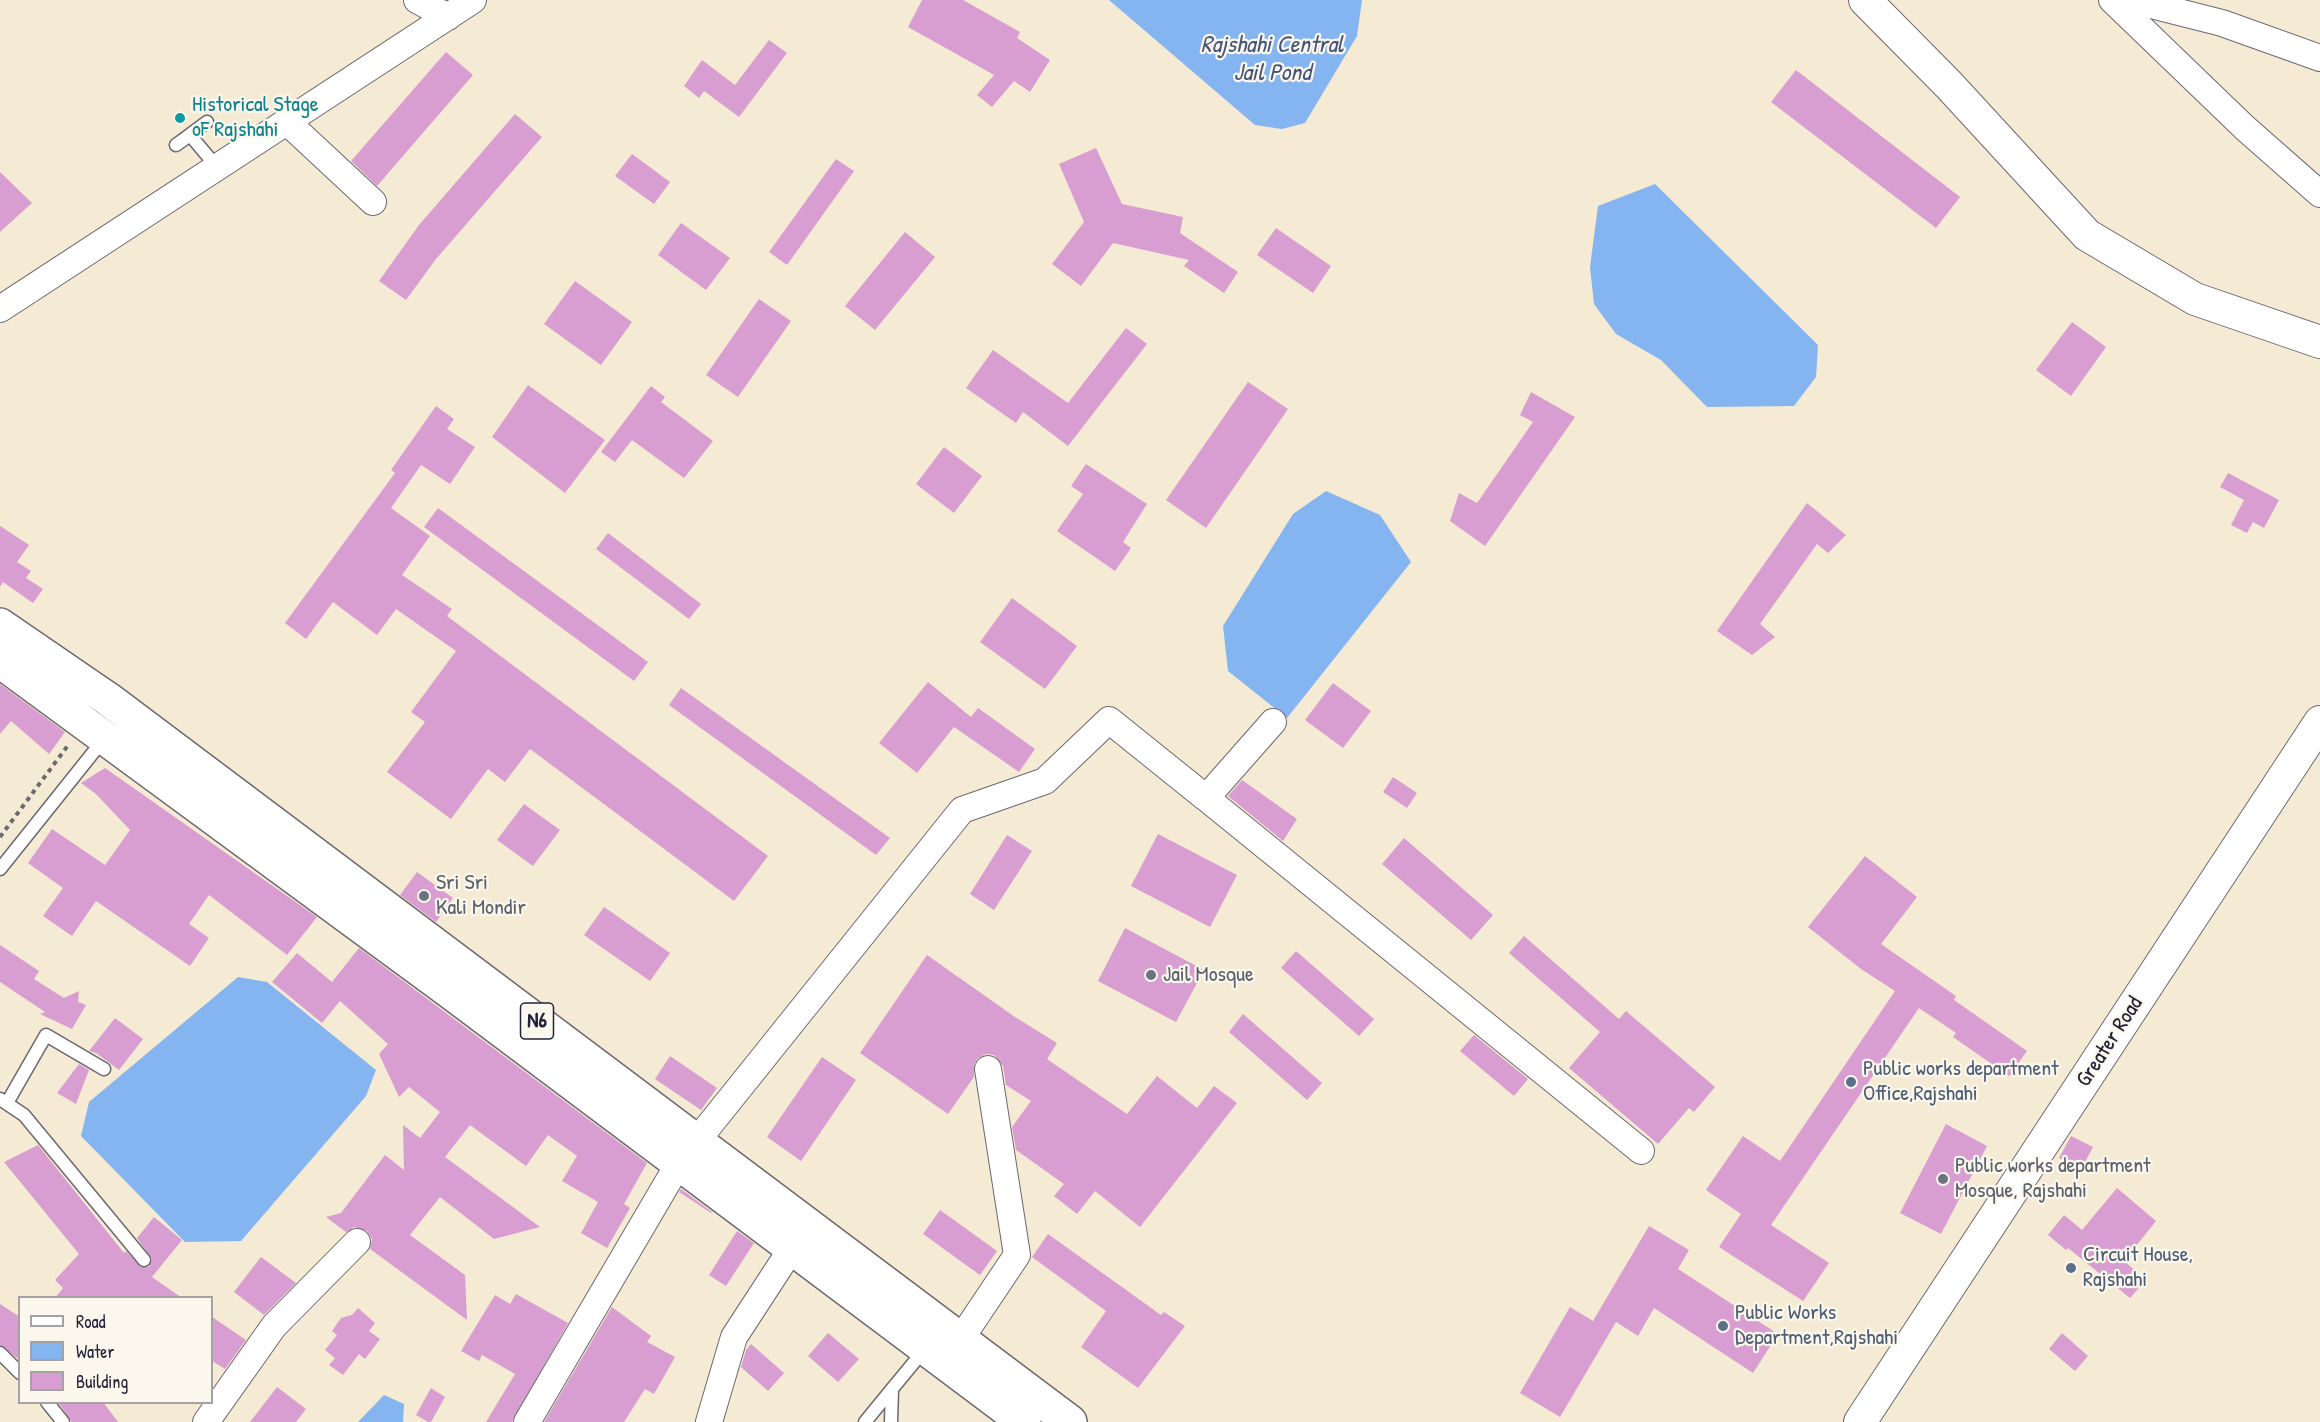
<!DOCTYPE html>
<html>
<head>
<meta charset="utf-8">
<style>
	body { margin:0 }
	#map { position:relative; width:2320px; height:1422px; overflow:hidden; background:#f5ead3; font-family:"Patrick Hand",sans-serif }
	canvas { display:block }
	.legend { position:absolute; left:18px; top:1296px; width:195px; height:108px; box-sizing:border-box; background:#fbf7ec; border:2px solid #a4a2a5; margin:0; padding:8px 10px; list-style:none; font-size:18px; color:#22223b }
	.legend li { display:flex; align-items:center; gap:12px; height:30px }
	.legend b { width:30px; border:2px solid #a4a2a5 }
</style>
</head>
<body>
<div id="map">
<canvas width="2320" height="1422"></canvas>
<ul class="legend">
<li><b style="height:8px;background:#fff"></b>Road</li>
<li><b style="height:16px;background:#84b5f0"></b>Water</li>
<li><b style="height:16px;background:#d99ed1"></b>Building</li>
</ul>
</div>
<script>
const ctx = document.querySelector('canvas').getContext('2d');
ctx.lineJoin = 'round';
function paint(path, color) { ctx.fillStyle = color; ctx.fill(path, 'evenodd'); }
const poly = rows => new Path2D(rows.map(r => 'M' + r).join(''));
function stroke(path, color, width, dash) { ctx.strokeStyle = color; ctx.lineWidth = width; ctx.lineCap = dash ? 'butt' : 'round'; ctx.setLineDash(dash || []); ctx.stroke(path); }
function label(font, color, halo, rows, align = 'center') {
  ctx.font = font + ' "Patrick Hand",sans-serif'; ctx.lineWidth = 4.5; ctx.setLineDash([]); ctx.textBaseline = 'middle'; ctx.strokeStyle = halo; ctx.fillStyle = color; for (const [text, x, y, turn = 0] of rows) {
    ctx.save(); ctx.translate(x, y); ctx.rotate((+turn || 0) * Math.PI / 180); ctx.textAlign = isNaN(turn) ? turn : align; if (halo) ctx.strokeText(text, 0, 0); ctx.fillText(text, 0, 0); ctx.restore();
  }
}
paint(poly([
	[1109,0,1362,0,1357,36,1305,123,1282,129,1255,125],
	[1655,184,1818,345,1816,377,1794,406,1707,407,1661,360,1616,334,1594,304,1590,267,1598,206],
	[1326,491,1380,515,1411,562,1287,718,1228,671,1223,626,1293,514],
	[238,977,267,982,376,1070,366,1096,241,1241,185,1242,81,1136,89,1102],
	[384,1395,404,1404,403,1422,358,1422]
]), '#84b5f0');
paint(poly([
	[922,0,963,0,1020,32,1017,38,1050,60,1030,92,1014,81,992,107,977,95,994,75,908,27],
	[769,40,787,53,739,117,704,91,699,98,684,86,702,60,735,85],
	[446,52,473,75,377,186,351,161],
	[1796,70,1960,197,1936,228,1771,102],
	[515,114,542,137,436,259,406,300,379,281,419,225],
	[1096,148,1122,204,1183,217,1180,233,1238,272,1224,293,1184,266,1189,260,1113,243,1081,286,1052,264,1084,222,1059,164],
	[632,154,670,182,654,204,615,176],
	[836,159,854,171,787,265,769,252],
	[0,172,32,203,0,232],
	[681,223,730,258,706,290,658,255],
	[1276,228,1331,266,1313,293,1257,255],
	[905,232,935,257,875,330,845,306],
	[575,281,632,322,601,365,544,324],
	[759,299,791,321,738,397,706,375],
	[2072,322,2106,347,2071,396,2036,370],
	[1126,328,1147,344,1068,446,1023,412,1016,423,966,388,993,350,1068,403],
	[1248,382,1288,409,1206,528,1166,500],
	[528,385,605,440,565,493,492,437],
	[651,386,665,397,661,402,713,441,684,478,632,440,615,462,601,452],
	[1531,392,1575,417,1485,546,1450,521,1459,493,1477,503,1533,422,1520,415],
	[436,406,454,419,447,429,475,447,450,484,421,465,391,508,430,536,402,575,452,609,447,616,768,856,734,901,530,749,505,782,488,769,451,819,387,772,425,722,411,712,456,651,396,609,377,635,333,602,306,639,285,623,395,473,391,470],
	[944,447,982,476,954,513,916,484],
	[1086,464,1147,504,1123,542,1131,548,1115,571,1057,531,1083,494,1071,486],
	[2228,473,2279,500,2264,528,2253,522,2247,533,2231,525,2244,500,2220,487],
	[1807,503,1846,535,1828,553,1817,544,1760,624,1775,637,1752,655,1717,631],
	[438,508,648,662,634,681,424,527],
	[0,526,29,545,17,562,31,571,26,578,43,589,33,603,3,582,0,587],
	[608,533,701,604,689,619,596,549],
	[1012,598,1077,646,1045,689,980,642],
	[928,682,971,717,978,708,1035,749,1019,772,954,727,917,773,879,743],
	[1333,683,1371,711,1343,748,1305,720],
	[0,684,65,732,49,754,11,721,0,734],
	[681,688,890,838,876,855,669,705],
	[105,768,317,917,287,955,209,895,189,924,209,938,190,966,96,901,72,936,43,916,63,888,28,863,52,829,105,865,130,830,96,794,81,783],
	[1393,777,1417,793,1407,808,1383,792],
	[1242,780,1297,819,1283,841,1228,796],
	[524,804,560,830,533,866,497,840],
	[1158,834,1237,875,1210,927,1131,886],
	[1007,835,1032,851,994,910,970,894],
	[1404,838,1493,915,1471,940,1382,864],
	[1865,856,1917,897,1881,944,1956,996,1954,1000,2027,1051,2009,1076,1953,1037,1956,1033,1919,1008,1771,1225,1829,1263,1803,1301,1719,1247,1741,1214,1706,1190,1743,1136,1780,1161,1895,991,1861,969,1808,927],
	[417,872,453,898,436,922,400,895],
	[604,907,670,953,650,981,584,935],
	[1125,928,1204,970,1176,1022,1098,981],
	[1524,936,1619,1019,1626,1011,1715,1087,1694,1112,1689,1108,1658,1144,1569,1068,1600,1032,1509,953],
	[0,945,39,971,34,979,64,998,79,991,78,1002,86,1005,72,1029,40,1014,45,1012,0,982],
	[359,948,647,1163,624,1204,630,1208,607,1248,581,1233,598,1202,562,1181,577,1156,548,1135,526,1166,470,1125,445,1157,540,1227,494,1239,440,1197,410,1235,465,1275,467,1320,370,1249,372,1239,367,1231,354,1227,346,1232,326,1217,341,1213,385,1155,404,1170,403,1125,420,1138,440,1112,409,1087,399,1097,379,1054,388,1044,340,1001,322,1023,272,982,297,953,332,982],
	[1296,951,1374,1019,1359,1036,1281,968],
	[927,955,1015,1017,1057,1043,1047,1059,1127,1114,1157,1076,1197,1108,1214,1086,1237,1103,1140,1227,1095,1191,1077,1214,1054,1196,1064,1184,1016,1150,1012,1127,1031,1101,1006,1085,1003,1066,994,1055,986,1054,978,1058,974,1064,974,1077,948,1114,860,1053],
	[1243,1014,1322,1083,1307,1100,1229,1032],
	[115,1018,143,1039,119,1070,96,1053,89,1051],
	[1474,1035,1528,1079,1514,1096,1460,1051],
	[670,1056,717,1088,701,1110,655,1079],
	[822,1057,856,1080,801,1161,767,1137],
	[79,1064,89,1070,76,1104,57,1093],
	[1946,1124,1987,1146,1941,1234,1900,1213],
	[2071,1136,2093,1147,2081,1170,2059,1158],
	[38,1145,124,1253,126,1251,141,1267,149,1267,152,1259,137,1238,154,1217,182,1240,152,1277,182,1298,55,1298,63,1288,55,1280,79,1254,4,1162],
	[2117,1188,2156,1221,2124,1261,2146,1280,2130,1298,2068,1248,2066,1250,2048,1235,2064,1215,2082,1230],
	[681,1189,712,1212,711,1213,679,1192],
	[940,1210,997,1251,980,1275,923,1234],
	[1649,1226,1689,1250,1678,1269,1778,1334,1753,1373,1654,1308,1638,1336,1616,1322,1560,1417,1520,1393,1570,1307,1593,1321],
	[737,1231,754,1243,726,1286,709,1275],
	[1048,1234,1161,1315,1164,1312,1185,1326,1138,1388,1081,1347,1106,1311,1032,1257],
	[261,1257,296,1283,264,1315,234,1292],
	[516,1294,568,1323,512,1422,486,1422,515,1374,482,1355,479,1361,461,1351,495,1295,510,1304],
	[0,1304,20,1317,20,1360,0,1345],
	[612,1307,651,1336,647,1342,675,1357,654,1394,645,1389,624,1422,544,1422],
	[358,1308,375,1323,369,1331,380,1339,365,1359,359,1354,343,1375,329,1365,335,1358,325,1350,337,1335,332,1331,341,1318,352,1315],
	[212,1317,246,1340,225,1369,212,1361],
	[828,1333,859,1359,838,1382,808,1356],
	[2062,1333,2088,1356,2075,1371,2049,1349],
	[751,1344,784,1373,768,1391,741,1367,746,1350],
	[277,1387,306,1409,296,1422,250,1422],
	[431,1388,445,1397,431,1422,428,1422,416,1415],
	[58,1402,103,1402,118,1422,72,1422]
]), '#d99ed1');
const service = poly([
	[207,122,176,145,190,135,216,166],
	[0,869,104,739],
	[0,1099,24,1115,144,1260],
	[7,1103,46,1035,104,1069],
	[0,1353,20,1373],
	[47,1402,63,1422],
	[865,1422,892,1389],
	[891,1422,892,1389,925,1349]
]);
const minor = poly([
	[417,0,448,17],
	[2112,0,2245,128,2320,194],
	[2131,0,2222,23,2320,58],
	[286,121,373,202],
	[0,309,473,0],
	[1206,798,1641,1151],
	[960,1340,1017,1255,988,1069],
	[206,1422,274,1326,357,1242],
	[527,1422,679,1163,962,810,1045,781,1109,720,1206,798,1273,722],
	[709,1422,734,1337,792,1248]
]);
const tertiary = poly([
	[1865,0,1949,85,2087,235,2195,299,2320,342],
	[1860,1422,2320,722]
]);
const trunk = poly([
	[0,625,108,699,1070,1422],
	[0,661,449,991,1024,1422]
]);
stroke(service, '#6c6870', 15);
stroke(minor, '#6c6870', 28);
stroke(tertiary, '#6c6870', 34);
stroke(trunk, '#6c6870', 36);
stroke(poly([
	[0,837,69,744]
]), '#6c6870', 4, [4.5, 4.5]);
stroke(service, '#fff', 12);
stroke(minor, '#fff', 26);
stroke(tertiary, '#fff', 32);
stroke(trunk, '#fff', 33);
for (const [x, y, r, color] of [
	[180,118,6,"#0f9aa8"],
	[424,896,6,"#6b7280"],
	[1151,975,6,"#6b7280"],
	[1851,1082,6,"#5c6f8a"],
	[1943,1179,6,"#6b7280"],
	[2071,1268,6,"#5c6f8a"],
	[1723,1326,6,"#5c6f8a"]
]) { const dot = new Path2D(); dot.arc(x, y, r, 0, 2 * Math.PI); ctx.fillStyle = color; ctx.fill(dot); stroke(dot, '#fbf7ec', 2); }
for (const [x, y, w] of [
	[537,1021,33]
]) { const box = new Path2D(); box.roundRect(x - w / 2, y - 18, w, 36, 4.5); ctx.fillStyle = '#fbf7ec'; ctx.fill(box); stroke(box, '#22223b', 1.5); }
label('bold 21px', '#22223b', null, [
	["N6",537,1021]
]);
label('22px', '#0d838f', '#fbf7ec', [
	["Historical Stage",192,105],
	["oF Rajshahi",192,130]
], 'left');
label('22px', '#5b616d', '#fbf7ec', [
	["Sri Sri",436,883],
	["Kali Mondir",436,908],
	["Jail Mosque",1163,975],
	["Public works department",1955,1166],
	["Mosque, Rajshahi",1955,1191]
], 'left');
label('22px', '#22223b', '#fbf7ec', [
	["Greater Road",2110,1042,-57]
]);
label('22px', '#4e5e75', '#fbf7ec', [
	["Public works department",1863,1069],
	["Office,Rajshahi",1863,1094],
	["Circuit House,",2083,1255],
	["Rajshahi",2083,1280],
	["Public Works",1735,1313],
	["Department,Rajshahi",1735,1338]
], 'left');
label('italic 24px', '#44557a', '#fbf7ec', [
	["Rajshahi Central",1272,46],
	["Jail Pond",1272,74]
]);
</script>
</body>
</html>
